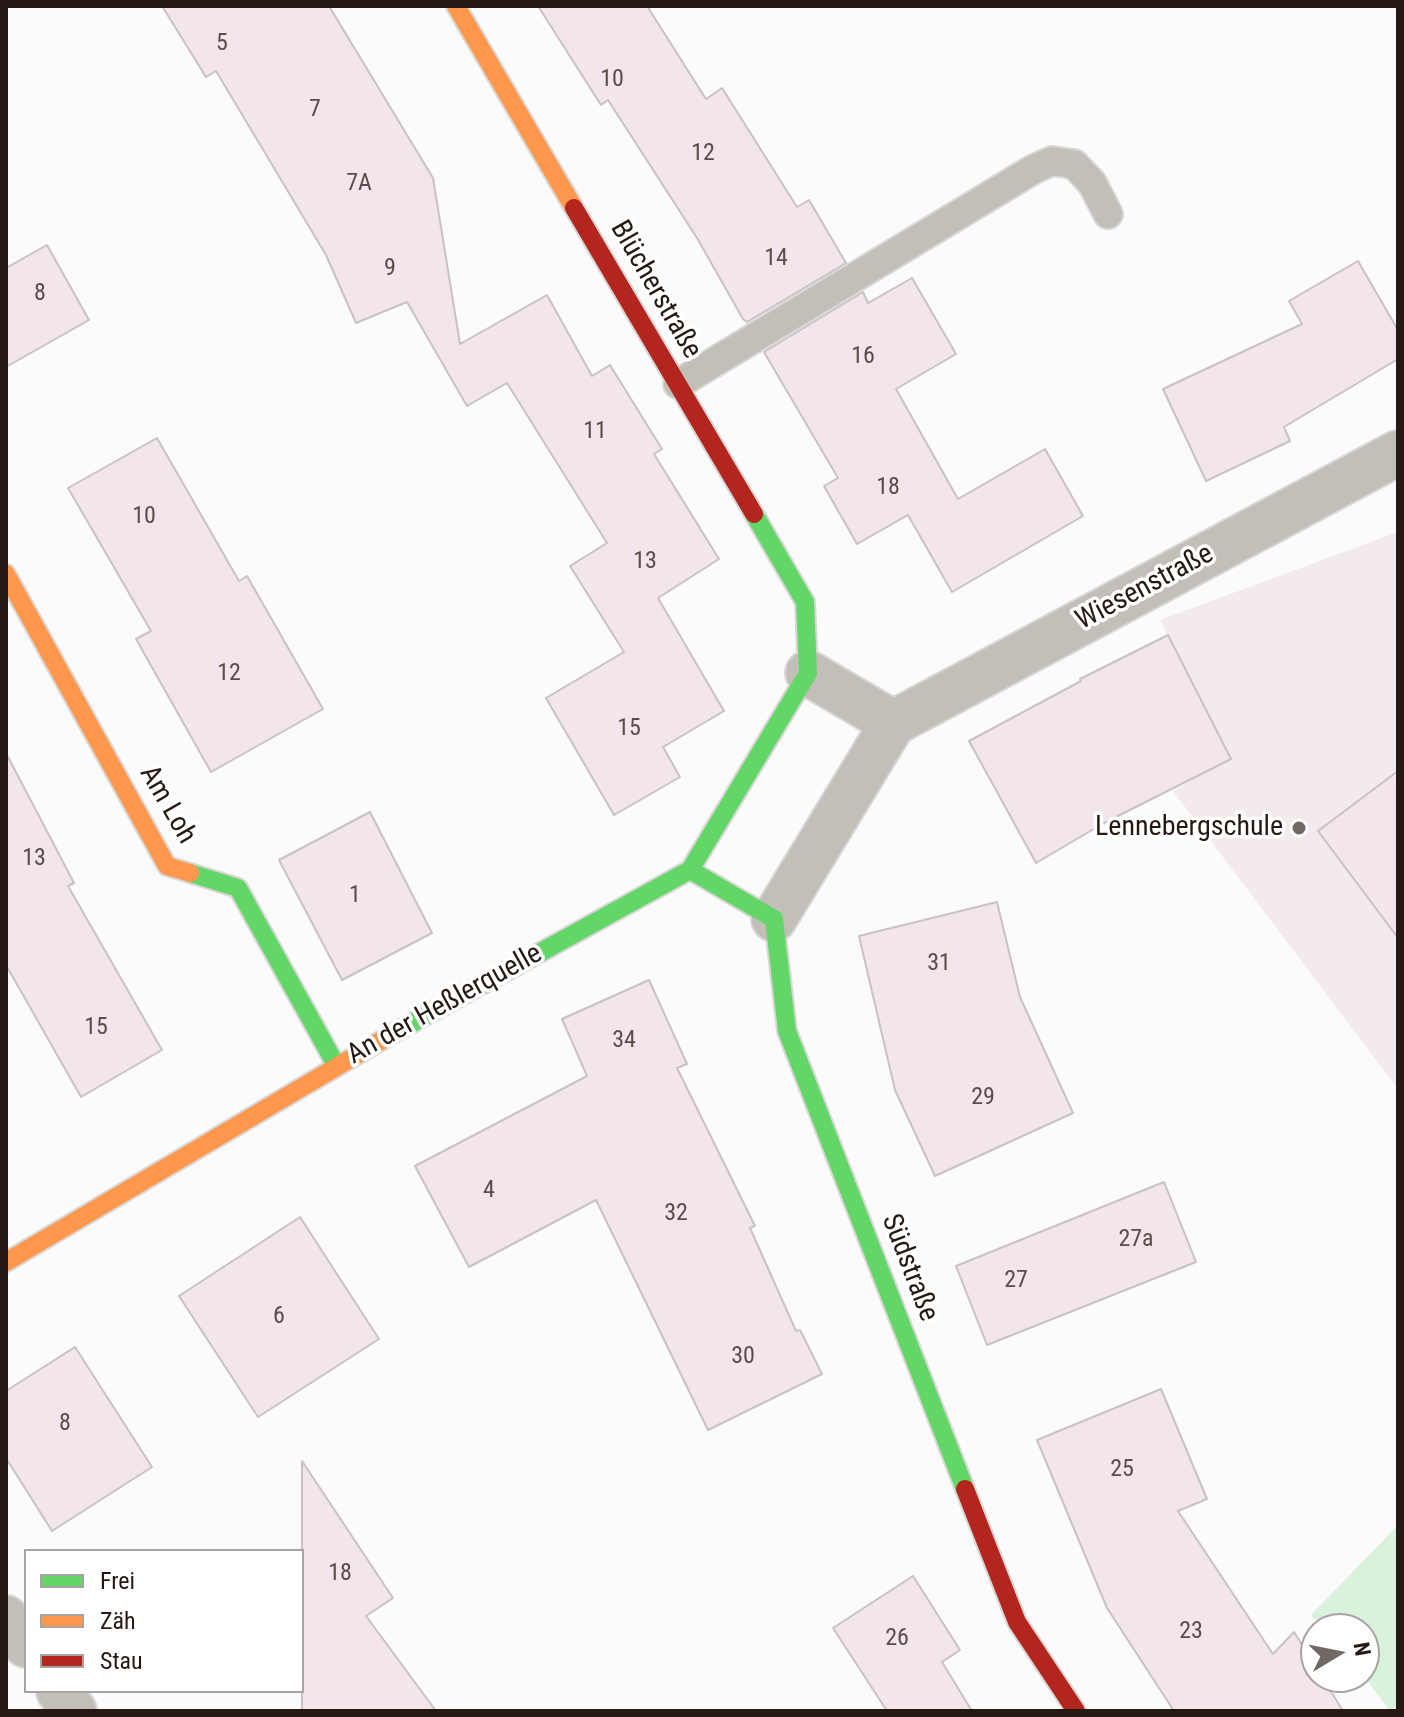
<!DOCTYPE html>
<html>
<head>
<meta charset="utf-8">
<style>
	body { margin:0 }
	#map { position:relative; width:1404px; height:1717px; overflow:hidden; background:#fbfbfb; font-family:"Roboto Condensed",sans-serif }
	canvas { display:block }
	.frame { position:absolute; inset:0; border:8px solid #261913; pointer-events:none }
	.legend { position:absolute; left:24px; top:1549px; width:280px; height:144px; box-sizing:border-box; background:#fff; border:2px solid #a8a3a1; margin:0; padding:10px 14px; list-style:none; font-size:24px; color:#261913 }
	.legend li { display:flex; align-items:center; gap:16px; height:40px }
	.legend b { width:40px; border:2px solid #a8a3a1 }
	.north { position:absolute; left:1300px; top:1613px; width:80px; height:80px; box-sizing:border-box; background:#fff; border:2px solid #a8a3a1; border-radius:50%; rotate:80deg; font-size:22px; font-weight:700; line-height:32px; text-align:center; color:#261913 }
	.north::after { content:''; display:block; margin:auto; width:28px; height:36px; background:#716864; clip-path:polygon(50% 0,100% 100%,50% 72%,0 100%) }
</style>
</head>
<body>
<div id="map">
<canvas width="1404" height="1717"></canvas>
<div class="frame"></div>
<ul class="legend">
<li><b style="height:10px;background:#63d668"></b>Frei</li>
<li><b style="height:10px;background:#ff974d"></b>Zäh</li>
<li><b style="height:10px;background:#b3261e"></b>Stau</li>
</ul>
<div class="north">N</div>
</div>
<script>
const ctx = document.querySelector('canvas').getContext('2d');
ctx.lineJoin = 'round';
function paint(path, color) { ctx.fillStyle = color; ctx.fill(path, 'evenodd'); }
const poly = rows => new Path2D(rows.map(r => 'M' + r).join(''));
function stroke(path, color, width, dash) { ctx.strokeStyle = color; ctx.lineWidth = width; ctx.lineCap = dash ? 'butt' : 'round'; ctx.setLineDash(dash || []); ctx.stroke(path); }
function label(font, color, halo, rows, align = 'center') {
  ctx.font = font + ' "Roboto Condensed",sans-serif'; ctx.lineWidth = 7; ctx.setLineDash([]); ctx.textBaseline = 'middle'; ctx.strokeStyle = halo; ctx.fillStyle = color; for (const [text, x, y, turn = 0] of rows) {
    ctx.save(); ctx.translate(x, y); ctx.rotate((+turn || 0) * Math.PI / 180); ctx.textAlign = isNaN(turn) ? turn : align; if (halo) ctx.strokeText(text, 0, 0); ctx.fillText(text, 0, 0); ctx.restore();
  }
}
paint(poly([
	[1398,532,1398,1089,1173,791,1230,758,1160,620]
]), '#f3eaec');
paint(poly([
	[1398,1525,1398,1709,1390,1711,1364,1676,1364,1629,1325,1629,1311,1615]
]), '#d8f2dc');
const building = poly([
	[162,6,329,6,433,178,460,344,547,295,592,376,610,365,662,449,654,454,719,559,658,598,724,711,663,747,680,777,614,815,546,698,624,652,570,566,607,543,507,383,467,406,407,302,356,323,326,255,216,71,206,77,162,6],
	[538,6,647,6,706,99,722,88,797,207,809,200,846,263,747,322,743,319,697,238,608,100,601,105,538,6],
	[47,245,89,320,6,367,6,268,47,245],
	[1358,261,1398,330,1398,359,1284,427,1290,441,1206,481,1163,389,1302,324,1289,301,1358,261],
	[912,278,956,354,896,389,958,499,1045,449,1083,516,952,592,908,515,857,544,824,486,838,478,764,352,863,292,868,303,912,278],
	[157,438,239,581,247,576,323,709,211,772,136,639,151,631,68,488,157,438],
	[1168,635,1231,759,1104,823,1036,863,969,741,1081,681,1080,679,1168,635],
	[6,753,74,883,68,886,162,1050,81,1097,6,965,6,753],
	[1398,771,1398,938,1318,831,1398,771],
	[370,812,432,933,342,980,279,860,370,812],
	[997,902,1020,997,1073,1113,935,1176,895,1090,859,936,997,902],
	[649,980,687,1064,677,1068,755,1226,750,1228,796,1331,800,1330,822,1374,708,1430,596,1200,469,1267,415,1166,587,1076,562,1019,649,980],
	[1164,1182,1196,1262,987,1345,956,1266,1164,1182],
	[300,1217,379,1339,258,1417,179,1296,300,1217],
	[75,1347,152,1467,52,1531,6,1458,6,1391,75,1347],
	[1161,1389,1207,1499,1178,1511,1273,1654,1294,1632,1316,1667,1316,1677,1322,1677,1343,1711,1174,1711,1107,1608,1037,1440,1161,1389],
	[302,1461,393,1598,366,1616,436,1711,302,1711,302,1461],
	[913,1576,960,1650,942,1662,972,1711,887,1711,833,1628,913,1576]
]);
paint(building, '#f2e6ec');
stroke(building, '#c8c1c5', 2);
const lane = poly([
	[678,384,1034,169,1052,161,1074,164,1092,183,1108,214]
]);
const street = poly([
	[808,673,893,723],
	[893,723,1398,453],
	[774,919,893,723],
	[6,1618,26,1645],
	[59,1691,74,1711]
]);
const fast = poly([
	[690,870,774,919,787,1031,965,1489],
	[190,873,238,888,336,1065],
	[394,1033,690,870,808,673,805,602,754,514]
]);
const slow = poly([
	[456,6,574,208],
	[6,574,167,866,190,873],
	[6,1262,394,1033]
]);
const jam = poly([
	[574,208,754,514],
	[965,1489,1017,1622,1076,1711]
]);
stroke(lane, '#d9d7d6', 32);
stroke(street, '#d9d7d6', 48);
stroke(fast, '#d9d7d6', 22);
stroke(slow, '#d9d7d6', 22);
stroke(jam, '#d9d7d6', 22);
stroke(lane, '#c2beb8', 28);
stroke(street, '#c2beb8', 44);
stroke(fast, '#63d668', 18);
stroke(slow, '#ff974d', 18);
stroke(jam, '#b3261e', 18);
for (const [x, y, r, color] of [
	[1299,828,8,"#716864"]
]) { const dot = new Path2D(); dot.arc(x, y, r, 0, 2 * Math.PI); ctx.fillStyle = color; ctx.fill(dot); stroke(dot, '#fff', 3); }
label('24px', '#594c49', null, [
	["5",222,44],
	["10",612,80],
	["7",315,110],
	["12",703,154],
	["7A",359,184],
	["14",776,259],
	["9",390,269],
	["8",40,294],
	["16",863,357],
	["11",595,432],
	["18",888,488],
	["10",144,517],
	["13",645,562],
	["12",229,674],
	["15",629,729],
	["13",34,859],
	["1",355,896],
	["31",939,964],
	["15",96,1028],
	["34",624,1041],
	["29",983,1098],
	["4",489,1191],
	["32",676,1214],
	["27a",1136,1240],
	["27",1016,1281],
	["6",279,1317],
	["30",743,1357],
	["8",65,1424],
	["25",1122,1470],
	["18",340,1574],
	["23",1191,1632],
	["26",897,1639]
]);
label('28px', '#261913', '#fff', [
	["Blücherstraße",655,290,60],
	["Wiesenstraße",1145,588,-28],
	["Am Loh",167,805,60],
	["An der Heßlerquelle",445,1005,-29],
	["Südstraße",909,1268,69]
]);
label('28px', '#261913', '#fff', [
	["Lennebergschule",1283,828]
], 'right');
</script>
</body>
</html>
